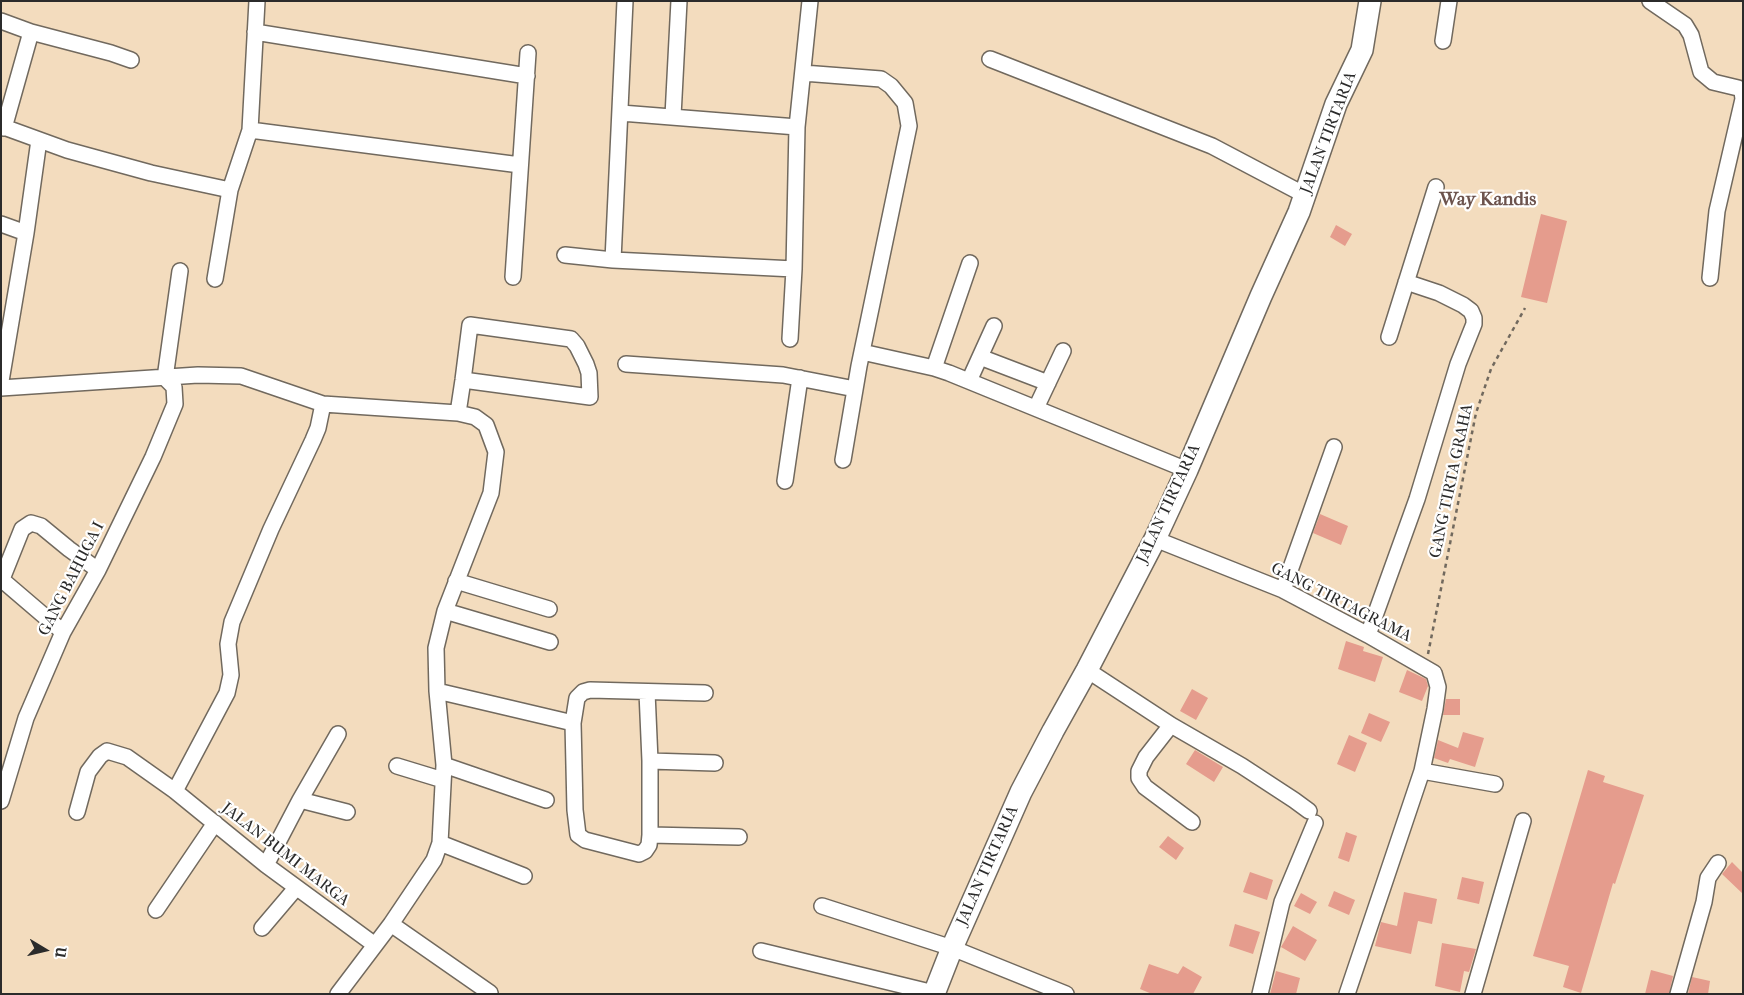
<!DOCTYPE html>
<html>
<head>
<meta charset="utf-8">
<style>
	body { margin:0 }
	#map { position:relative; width:1744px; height:995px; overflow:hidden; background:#f3dcbe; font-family:"IM FELL French Canon",serif }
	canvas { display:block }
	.frame { position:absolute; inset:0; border:2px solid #2b2b2b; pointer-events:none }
	.north { position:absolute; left:20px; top:925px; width:50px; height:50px; -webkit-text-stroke:4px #fff; paint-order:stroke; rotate:99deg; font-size:14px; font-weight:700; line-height:20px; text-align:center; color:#2b2b2b }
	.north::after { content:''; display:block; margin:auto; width:18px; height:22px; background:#2b2b2b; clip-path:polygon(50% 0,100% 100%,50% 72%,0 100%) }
</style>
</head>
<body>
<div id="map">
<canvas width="1744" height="995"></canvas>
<div class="frame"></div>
<div class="north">U</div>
</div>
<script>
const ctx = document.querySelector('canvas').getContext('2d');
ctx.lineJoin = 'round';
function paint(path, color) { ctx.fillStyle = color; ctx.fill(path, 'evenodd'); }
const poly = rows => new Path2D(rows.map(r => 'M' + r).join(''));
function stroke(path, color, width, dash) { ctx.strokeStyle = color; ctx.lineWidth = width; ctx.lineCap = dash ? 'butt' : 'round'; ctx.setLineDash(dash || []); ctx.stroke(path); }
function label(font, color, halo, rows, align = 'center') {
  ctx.font = font + ' "IM FELL French Canon",serif'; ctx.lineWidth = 4.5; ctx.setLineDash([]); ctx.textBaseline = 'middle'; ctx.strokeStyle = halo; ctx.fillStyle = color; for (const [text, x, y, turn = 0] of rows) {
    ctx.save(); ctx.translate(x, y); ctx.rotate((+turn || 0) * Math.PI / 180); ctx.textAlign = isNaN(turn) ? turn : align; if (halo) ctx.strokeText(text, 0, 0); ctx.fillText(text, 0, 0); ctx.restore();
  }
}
paint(poly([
	[1541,214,1567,221,1547,303,1521,297],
	[1336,225,1352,234,1345,246,1330,237],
	[1320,514,1348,526,1341,545,1313,533],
	[1346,641,1364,647,1363,651,1383,657,1375,682,1338,669],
	[1407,670,1426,679,1428,686,1422,701,1399,692],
	[1192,689,1208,698,1196,720,1180,711],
	[1446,699,1460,699,1460,715,1443,715],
	[1369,713,1390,722,1381,742,1361,733],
	[1463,732,1484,738,1475,767,1450,759,1448,763,1434,758,1438,740,1458,748],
	[1349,735,1367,743,1355,772,1337,764],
	[1195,750,1223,767,1214,782,1186,764],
	[1588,770,1605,776,1603,782,1644,795,1615,884,1613,883,1581,993,1563,987,1569,966,1533,956],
	[1346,832,1357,836,1349,862,1338,858],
	[1168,836,1184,848,1176,860,1159,847],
	[1732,862,1743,873,1743,894,1722,874],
	[1250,872,1273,880,1267,900,1243,892],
	[1462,877,1484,882,1479,904,1457,899],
	[1334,891,1355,900,1349,915,1328,906],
	[1404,892,1437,899,1432,924,1418,921,1411,954,1375,946,1381,922,1397,926],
	[1301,893,1317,902,1310,914,1294,906],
	[1235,924,1260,932,1253,954,1229,946],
	[1293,926,1317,940,1305,961,1281,947],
	[1442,943,1476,949,1469,972,1464,971,1460,992,1435,986],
	[1149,964,1178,974,1183,966,1202,977,1193,994,1152,994,1140,989],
	[1651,970,1673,976,1669,994,1645,994],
	[1276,971,1300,978,1296,994,1270,994],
	[1692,977,1710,981,1708,994,1688,994]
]), '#e59c8d');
const street = poly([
	[625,1,613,260,794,269],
	[1650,1,1685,25,1691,35,1701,72,1713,82,1738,88,1742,91,1743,99,1717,211,1710,278],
	[1,21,31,32,111,53,131,60],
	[255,32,527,76],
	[1443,41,1449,1],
	[990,59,1212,146,1305,195],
	[803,73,881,79,891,86,905,103,909,126,859,366,843,460],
	[621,113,797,127,794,269,790,339],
	[673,116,679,1],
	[1,126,67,150,151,173,230,190],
	[797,127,810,1],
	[4,128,31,32],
	[250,130,520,165],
	[1,224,26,233],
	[565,255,613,260],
	[513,277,528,53],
	[215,279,230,190,250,130,257,1],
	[1389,337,1436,187],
	[862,352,934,368,949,373,1187,470],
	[980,357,1048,383],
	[626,364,783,375,855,389],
	[934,368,970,263],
	[1,381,26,233,39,140],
	[969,381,994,326],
	[1,388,198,375,241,376,323,404,458,413,475,417,486,425,496,452,491,493,445,611,436,648,437,691,444,765,440,843,434,860,391,924,338,994],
	[1036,408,1063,351],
	[458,413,463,380,470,325,571,339,577,346,586,364,589,373,590,397,463,380],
	[785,481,800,378],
	[1155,539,1283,590,1368,635,1434,673,1438,687,1435,709,1422,771,1347,994],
	[1,579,63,632],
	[2,579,22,529,31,523,41,526,69,549,98,570],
	[456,581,549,609],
	[1283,590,1334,447],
	[445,611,550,642],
	[1368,635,1417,499,1458,364,1474,324,1474,318,1471,311,1463,305,1439,293,1406,282],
	[1087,670,1171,725,1242,766,1294,800,1309,811],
	[437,691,573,723],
	[647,692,650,761,650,835,649,845,645,851,639,854,585,840,578,835,575,810,573,723,577,698,583,692,590,690,705,693],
	[1171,725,1146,757,1139,771,1139,778,1145,787,1192,822],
	[650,761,715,763],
	[444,765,546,800],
	[397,766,443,780],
	[1422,771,1495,784],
	[175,791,227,693,231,675,228,644,232,622,271,529,313,440,318,428,323,404],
	[300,800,338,734],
	[1,801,26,718,63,632,98,570,153,457,175,404,174,387,165,378,180,271],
	[77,812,88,772,100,756,107,751,127,757,175,791,266,865,375,945],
	[650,835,739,837],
	[440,843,524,876],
	[266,865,300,800,347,812],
	[822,906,952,948,1066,994],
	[156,910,215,823],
	[391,924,490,993],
	[262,928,296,888],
	[761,951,934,993],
	[1260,994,1282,902,1315,823],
	[1473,994,1523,821],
	[1678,994,1704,902,1708,878,1718,863]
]);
const secondary = poly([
	[934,994,952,948,1021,792,1053,731,1087,670,1155,539,1187,470,1261,296,1299,212,1336,104,1362,50,1370,1]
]);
stroke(street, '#71695e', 18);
stroke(secondary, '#71695e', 24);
stroke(poly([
	[1428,654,1476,413,1491,369,1525,308]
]), '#71695e', 2.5, [4, 4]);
stroke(street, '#fff', 15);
stroke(secondary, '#fff', 21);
label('16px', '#2b2b2b', '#fff', [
	["JALAN TIRTARIA",1329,133,-69],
	["GANG TIRTA GRAHA",1452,481,-78],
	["JALAN TIRTARIA",1169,504,-65],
	["GANG BAHUGA I",72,579,-63],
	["GANG TIRTAGRAMA",1341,603,27],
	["JALAN BUMI MARGA",285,855,38],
	["JALAN TIRTARIA",988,866,-66]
]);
label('bold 19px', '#6c534d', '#fff', [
	["Way Kandis",1488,200]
]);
</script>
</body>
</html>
